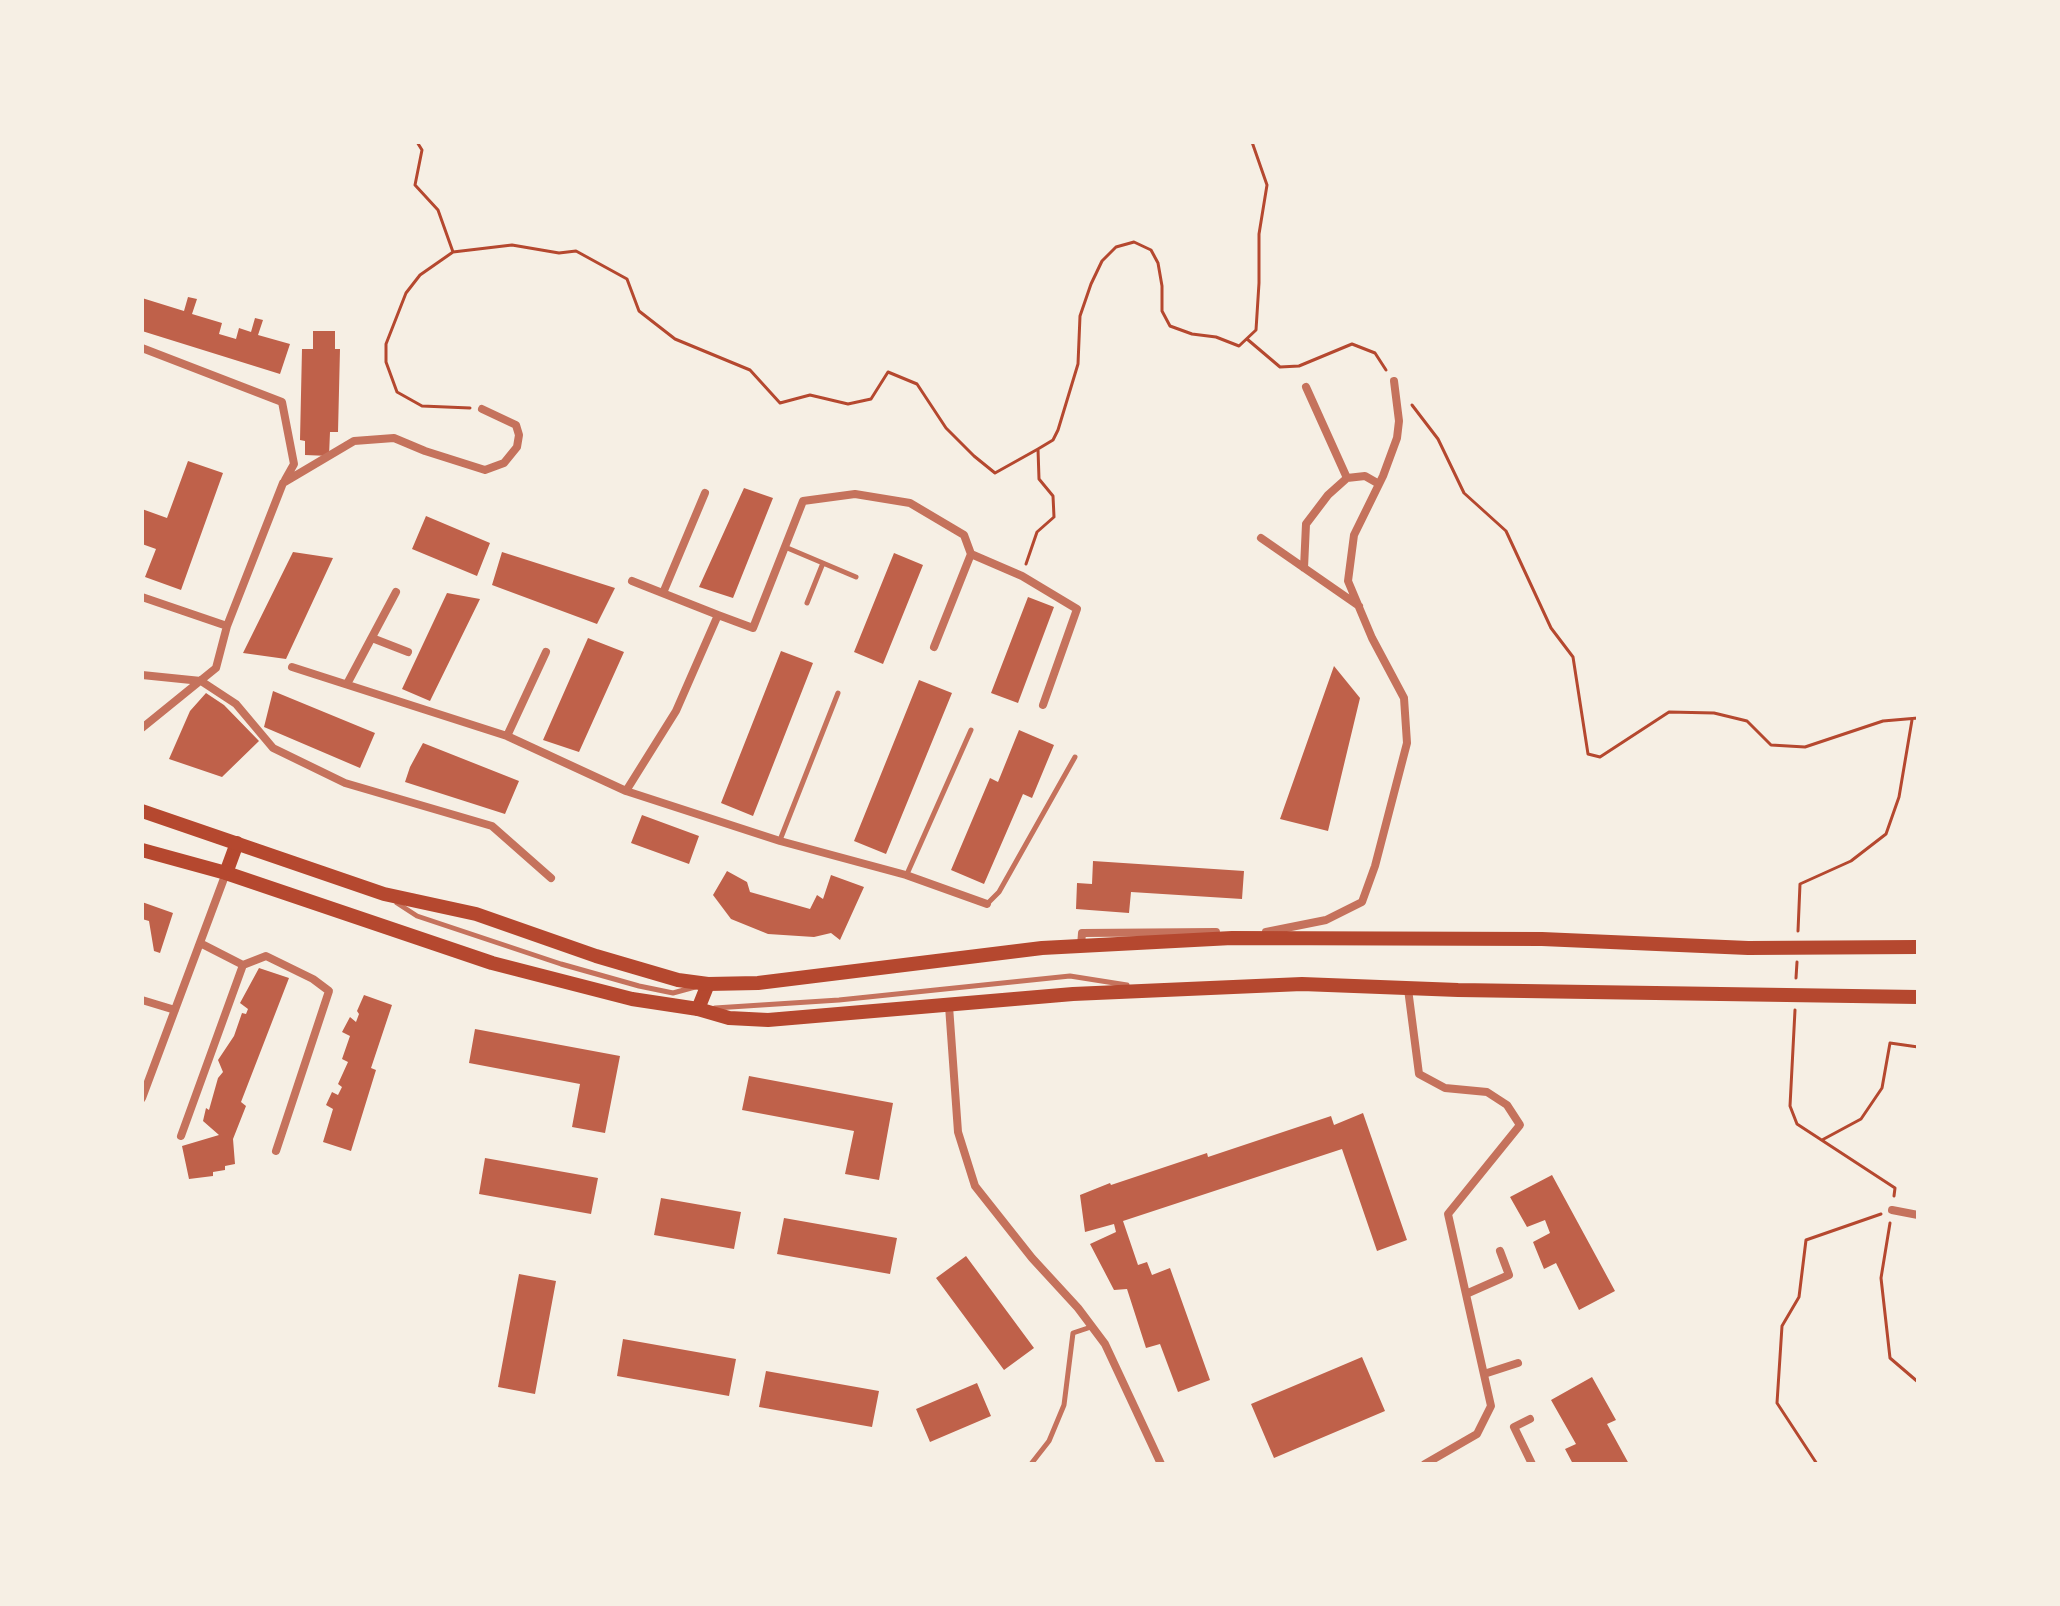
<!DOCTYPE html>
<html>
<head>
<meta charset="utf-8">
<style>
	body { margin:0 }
	#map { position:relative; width:2060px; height:1606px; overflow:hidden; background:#f6efe4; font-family:"Sofia Sans Condensed",sans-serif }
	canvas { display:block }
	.frame { position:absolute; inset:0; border:144px solid #f6efe4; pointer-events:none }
</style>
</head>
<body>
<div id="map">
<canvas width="2060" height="1606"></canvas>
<div class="frame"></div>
</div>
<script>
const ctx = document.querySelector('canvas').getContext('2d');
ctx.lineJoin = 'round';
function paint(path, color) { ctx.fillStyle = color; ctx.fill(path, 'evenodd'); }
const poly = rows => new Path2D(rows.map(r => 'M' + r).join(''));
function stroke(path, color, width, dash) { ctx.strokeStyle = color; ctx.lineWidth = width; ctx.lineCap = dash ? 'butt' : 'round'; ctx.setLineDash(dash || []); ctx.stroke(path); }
paint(poly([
	[188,297,197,299,192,314,222,323,219,334,236,339,239,328,251,332,255,318,263,320,258,335,290,344,280,374,142,331,142,298,184,311],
	[313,331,335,331,335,349,340,349,338,432,330,432,329,456,305,455,305,441,300,440,302,349,313,349],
	[188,461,223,473,181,590,145,577,156,549,142,544,142,509,167,518],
	[744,488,773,498,733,598,699,587],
	[426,516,490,543,477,576,412,549],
	[293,552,333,558,286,659,243,653],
	[502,552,615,588,597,624,492,585],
	[894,553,923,565,883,664,854,652],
	[447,593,480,599,430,701,402,689],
	[1028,597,1054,607,1018,703,991,693],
	[588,638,624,652,579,752,543,740],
	[781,651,813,663,753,816,721,803],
	[1334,666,1360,698,1328,831,1280,819],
	[919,680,952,693,886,854,854,841],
	[273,691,375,733,360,768,264,727],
	[206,693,224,705,259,741,222,777,169,759,190,711],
	[1019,730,1054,745,1032,798,1023,794,984,884,951,870,990,778,998,782],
	[423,743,519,781,505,814,405,782,410,767],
	[642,815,699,836,689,864,631,843],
	[1093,861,1244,871,1242,899,1131,892,1129,913,1076,909,1077,883,1092,884],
	[727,871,747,882,750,892,810,909,817,895,823,899,831,875,864,887,840,940,831,933,814,937,768,934,731,919,713,895],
	[142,902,173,913,160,953,154,951,149,921,142,919],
	[259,968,289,978,241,1102,246,1106,233,1139,235,1164,225,1166,225,1170,213,1172,213,1176,189,1179,182,1146,219,1135,203,1121,206,1108,209,1110,218,1078,223,1072,218,1060,234,1036,242,1013,246,1014,248,1009,240,1003],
	[364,995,392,1005,371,1068,376,1070,351,1151,323,1142,333,1109,326,1105,332,1092,338,1095,342,1087,338,1084,348,1062,342,1059,350,1036,342,1032,350,1017,356,1022,359,1014,357,1011],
	[475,1029,620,1056,605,1133,572,1127,580,1084,469,1063],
	[749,1076,893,1103,879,1180,845,1174,854,1131,742,1110],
	[1363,1113,1407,1240,1377,1251,1342,1149,1123,1221,1138,1265,1147,1262,1152,1275,1170,1268,1210,1380,1178,1392,1160,1344,1146,1348,1127,1289,1114,1290,1090,1244,1116,1232,1114,1224,1085,1232,1080,1195,1110,1183,1111,1185,1207,1153,1208,1157,1331,1116,1334,1125],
	[485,1158,598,1178,591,1214,479,1194],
	[1552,1175,1615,1291,1579,1310,1556,1263,1544,1269,1533,1242,1550,1233,1545,1220,1527,1227,1510,1197],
	[661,1198,741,1212,734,1249,654,1235],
	[784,1218,897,1238,890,1274,777,1254],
	[966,1256,1034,1348,1004,1370,936,1278],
	[519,1274,556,1281,535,1394,498,1387],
	[623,1339,736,1359,729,1396,617,1376],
	[1362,1357,1385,1411,1274,1458,1251,1404],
	[766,1371,879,1391,872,1427,759,1407],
	[1592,1377,1616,1420,1607,1424,1629,1464,1573,1464,1565,1449,1576,1444,1551,1400],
	[977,1383,991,1416,930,1442,916,1409]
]), '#bf614a');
stroke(poly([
	[417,142,422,150,415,185,438,210,453,252,512,245,559,253,576,251,627,279,639,311,675,339,750,370,780,403,810,395,848,404,871,399,888,372,917,384,946,428,974,456,995,473,1038,449],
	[453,252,420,275,406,293,386,344,386,362,397,392,422,406,470,408],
	[1247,339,1280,367,1299,366,1352,344,1375,353,1386,370],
	[1412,405,1438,439,1464,493,1506,531,1551,628,1573,657,1588,754,1600,757,1669,712,1714,713,1747,721,1771,745,1805,747,1883,721,1918,718],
	[1026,564,1037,532,1054,517,1053,496,1039,479,1038,449,1053,440,1058,430,1078,364,1080,316,1091,284,1102,261,1116,247,1134,242,1151,250,1158,263,1162,286,1162,311,1170,326,1192,334,1216,337,1239,346,1256,330,1259,283,1259,234,1267,185,1252,142],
	[1798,931,1800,884,1851,861,1886,834,1899,797,1912,720],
	[1796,978,1797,962],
	[1795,1010,1790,1106,1797,1124,1895,1188,1894,1196],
	[1822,1140,1861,1119,1882,1088,1890,1043,1918,1047],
	[1890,1223,1881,1278,1890,1358,1918,1382],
	[1817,1464,1777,1403,1782,1326,1799,1297,1806,1240,1881,1214]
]), '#b5482f', 3);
stroke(poly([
	[785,547,856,577],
	[807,603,823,563],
	[780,840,838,693],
	[907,874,971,730],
	[397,903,417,916,561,964,639,986,673,993,695,987],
	[987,904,999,892,1075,757],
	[715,1008,839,1000,1070,976,1127,985],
	[1031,1464,1049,1441,1064,1405,1073,1333,1091,1327]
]), '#c5725c', 5);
stroke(poly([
	[142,348,282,402,294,464,285,480],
	[1306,387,1347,478],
	[1261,538,1359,606],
	[1304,568,1306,524,1328,495,1347,478,1365,476,1379,484],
	[632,581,718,615],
	[663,593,705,493],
	[142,597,227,626],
	[372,638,408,652],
	[934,647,971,554],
	[292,667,507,736,626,791,780,841,906,875,987,904],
	[142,675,201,681,236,704,273,748,345,783,492,826,551,878],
	[347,684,396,592],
	[142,728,216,668,227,626,283,483,354,441,394,438,425,451,485,470,504,463,517,447,519,435,516,425,482,409],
	[507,736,546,652],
	[626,791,676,711,718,615,753,628,803,501,855,494,910,503,964,535,971,554,1022,576,1077,609,1043,705],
	[1266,932,1326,920,1362,902,1375,866,1407,743,1404,698,1372,638,1348,581,1354,535,1383,476,1397,438,1399,421,1394,381],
	[1081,946,1082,933,1216,932],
	[243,965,266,956,313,979,329,991,276,1151],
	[1408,989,1419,1074,1445,1088,1487,1092,1507,1105,1520,1125,1448,1214,1491,1406,1477,1434,1425,1464],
	[142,1000,175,1010],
	[949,1006,958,1132,975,1186,1032,1258,1078,1308,1105,1344,1161,1464],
	[142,1098,226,873],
	[181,1136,243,965,200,943],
	[1892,1210,1918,1215],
	[1466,1294,1509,1275,1500,1251],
	[1484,1374,1518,1363],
	[1530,1419,1514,1427,1532,1464]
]), '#c5725c', 8);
stroke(poly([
	[226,873,237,843],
	[698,1009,708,984]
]), '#b5482f', 14);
stroke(poly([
	[142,811,384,894,476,914,596,956,678,980,708,984,758,983,1042,948,1232,938,1542,939,1748,948,1918,947],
	[142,850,226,873,492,963,632,999,698,1009,729,1018,768,1020,1073,994,1302,984,1458,990,1918,997]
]), '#b5482f', 14);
</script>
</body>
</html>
